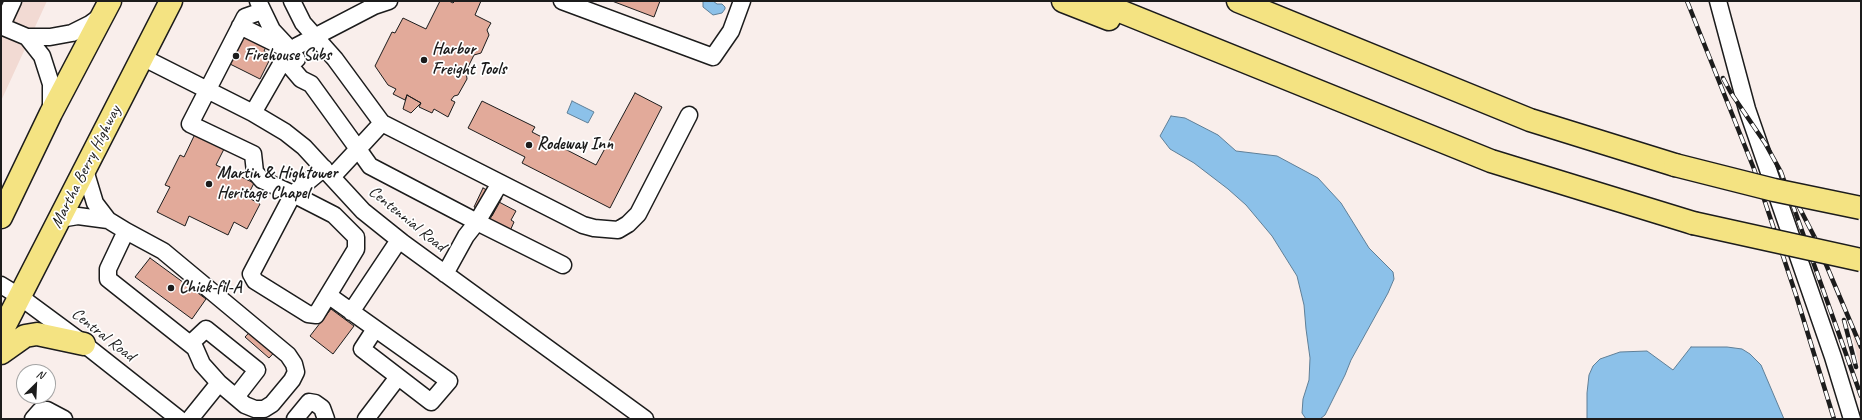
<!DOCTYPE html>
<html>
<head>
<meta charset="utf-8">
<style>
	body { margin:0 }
	#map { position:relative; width:1862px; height:420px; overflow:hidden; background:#f9eeeb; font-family:Caveat,sans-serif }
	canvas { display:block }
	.frame { position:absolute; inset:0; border:2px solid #1c1c1c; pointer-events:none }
	.north { position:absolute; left:16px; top:364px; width:40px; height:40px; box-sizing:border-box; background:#fff; border:1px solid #a4a4a4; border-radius:50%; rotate:24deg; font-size:11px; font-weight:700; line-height:16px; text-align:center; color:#1c1c1c }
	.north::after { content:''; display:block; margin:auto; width:14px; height:18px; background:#1c1c1c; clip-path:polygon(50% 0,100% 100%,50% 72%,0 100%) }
</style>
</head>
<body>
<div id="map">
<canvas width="1862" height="420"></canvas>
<div class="frame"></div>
<div class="north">N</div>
</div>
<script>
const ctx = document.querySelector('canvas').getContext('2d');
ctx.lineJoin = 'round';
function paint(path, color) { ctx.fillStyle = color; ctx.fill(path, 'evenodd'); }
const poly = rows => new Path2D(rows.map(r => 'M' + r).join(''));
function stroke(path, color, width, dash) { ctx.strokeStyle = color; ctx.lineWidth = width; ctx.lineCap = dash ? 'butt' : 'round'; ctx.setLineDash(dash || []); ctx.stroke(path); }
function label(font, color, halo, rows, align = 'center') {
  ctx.font = font + ' Caveat,sans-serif'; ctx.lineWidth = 3.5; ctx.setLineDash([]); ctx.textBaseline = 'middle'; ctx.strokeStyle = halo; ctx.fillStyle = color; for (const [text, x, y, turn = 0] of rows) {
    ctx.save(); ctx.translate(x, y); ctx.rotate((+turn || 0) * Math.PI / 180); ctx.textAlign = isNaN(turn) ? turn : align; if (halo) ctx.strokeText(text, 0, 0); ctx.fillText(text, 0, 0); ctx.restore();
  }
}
paint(poly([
	[1,1,47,1,1,101],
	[1852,333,1861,334,1861,374]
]), '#f2dad3');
const water = poly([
	[703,1,713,1,717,4,722,4,725,7,725,9,722,13,713,15,703,7,703,1],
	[572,101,594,112,588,123,567,113,572,101],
	[1171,116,1185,118,1218,135,1236,151,1277,156,1318,178,1341,203,1369,248,1393,272,1394,279,1388,293,1351,360,1345,375,1325,415,1320,419,1306,419,1302,413,1303,399,1309,380,1310,358,1306,329,1304,305,1297,276,1272,236,1246,205,1228,189,1194,163,1170,149,1160,136,1171,116],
	[1691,347,1727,347,1742,349,1750,354,1761,365,1784,419,1587,419,1587,393,1589,375,1593,366,1600,359,1620,352,1647,351,1673,370,1691,347]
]);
paint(water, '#8cc1e9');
stroke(water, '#5f7f97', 1);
const building = poly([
	[440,1,449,1,453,3,455,1,481,1,475,15,491,23,487,30,489,35,481,53,474,55,466,71,467,79,458,95,454,96,451,100,455,102,448,117,434,109,432,113,419,107,421,103,407,95,405,100,393,94,396,89,388,85,375,66,392,32,395,33,403,18,426,29,440,1],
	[612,1,660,1,654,17,612,1],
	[244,31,268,43,264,51,272,55,260,79,228,63,244,31],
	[635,93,662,107,610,208,522,163,525,157,468,128,482,101,535,127,532,132,596,165,635,93],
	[407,95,421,103,411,113,403,109,407,95],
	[195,134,224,149,216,165,254,183,247,197,260,204,247,229,234,222,228,235,189,216,185,226,157,212,170,187,165,185,180,155,184,157,195,134],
	[483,188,502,198,492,216,474,207,483,188],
	[499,202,516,211,511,220,514,222,510,231,489,221,499,202],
	[150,258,206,299,192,319,135,277,150,258],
	[331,309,354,326,333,354,310,336,331,309],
	[259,322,283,343,269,358,245,337,259,322]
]);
paint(building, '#e2aa9a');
stroke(building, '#1c1c1c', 1);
const minor = poly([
	[258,1,272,30,286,45],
	[292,1,303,23,335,59,382,123],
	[562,1,713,57,731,31,742,1],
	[1718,1,1747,109,1833,357,1852,419],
	[262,11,245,17,190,124,253,154,255,172,262,180,293,194,324,168],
	[1,26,27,37],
	[240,26,291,51,297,59],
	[1,27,13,1],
	[142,57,253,113,285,132,304,147,363,211,403,243,645,419],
	[284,59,301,79,311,84,358,149,332,177],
	[51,112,51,84,42,56,27,37,50,37,72,33,90,24,101,16],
	[253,113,284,59,297,46,374,6,389,1],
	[85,170,95,203,108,220,126,231,163,251,288,355,294,364,296,372,292,380,272,404,264,409,255,409,245,405,219,383,202,364,195,348,108,279,108,269,126,231],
	[500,183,477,222,370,166,358,149,382,123,583,225,594,228,618,230,628,224,638,214,689,115],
	[293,194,334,215,356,237,356,249,316,315,308,314,255,281,251,274,293,194],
	[60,219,78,216,108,220],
	[445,274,466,236,477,222,563,265],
	[1,285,19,296,84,344,179,419],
	[328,295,449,381,431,402,362,349,375,329],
	[351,312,399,240],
	[190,344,206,329,257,370,236,397],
	[33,419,40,411,47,410,64,419],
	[190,419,219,383],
	[295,419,309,402,315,403,322,408,326,419],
	[366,419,398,377]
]);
const highway = poly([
	[1063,1,1109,19],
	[1095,1,1491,161,1693,223],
	[1238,1,1530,120,1675,165],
	[1,217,51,113,110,1],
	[1,333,171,1],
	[1,353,25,336,37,334,84,344]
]);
stroke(minor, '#1c1c1c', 19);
stroke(highway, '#1c1c1c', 25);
stroke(minor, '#fff', 16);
stroke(highway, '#f4e382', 22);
const rail = poly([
	[1687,1,1754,169,1796,295,1834,419],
	[1723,78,1731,93,1765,143,1781,172,1861,396],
	[1798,205,1814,236,1861,347],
	[1844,320,1856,367]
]);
stroke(rail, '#1c1c1c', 4.5);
stroke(rail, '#fff', 3, [9]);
const highwayBridge = poly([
	[1675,165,1774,190,1861,208],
	[1693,223,1861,260]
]);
stroke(highwayBridge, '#1c1c1c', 25, []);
stroke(highwayBridge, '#f4e382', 22);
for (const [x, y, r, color] of [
	[236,56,4,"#1c1c1c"],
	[424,60,4,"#1c1c1c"],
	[529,145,4,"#1c1c1c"],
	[209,184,4,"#1c1c1c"],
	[171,288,4,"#1c1c1c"]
]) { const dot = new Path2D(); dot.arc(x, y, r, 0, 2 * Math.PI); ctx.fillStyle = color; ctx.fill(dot); stroke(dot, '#fff', 1.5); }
label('bold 17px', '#1c1c1c', '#fff', [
	["Harbor",432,50],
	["Freight Tools",432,70],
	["Firehouse Subs",244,56],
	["Rodeway Inn",537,145],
	["Martin & Hightower",217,174],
	["Heritage Chapel",217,194],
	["Chick-fil-A",179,288]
], 'left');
label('17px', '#1c1c1c', '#fff', [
	["Martha Berry Highway",86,167,-63],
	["Centennial Road",407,219,39],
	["Central Road",103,335,38]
]);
</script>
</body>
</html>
